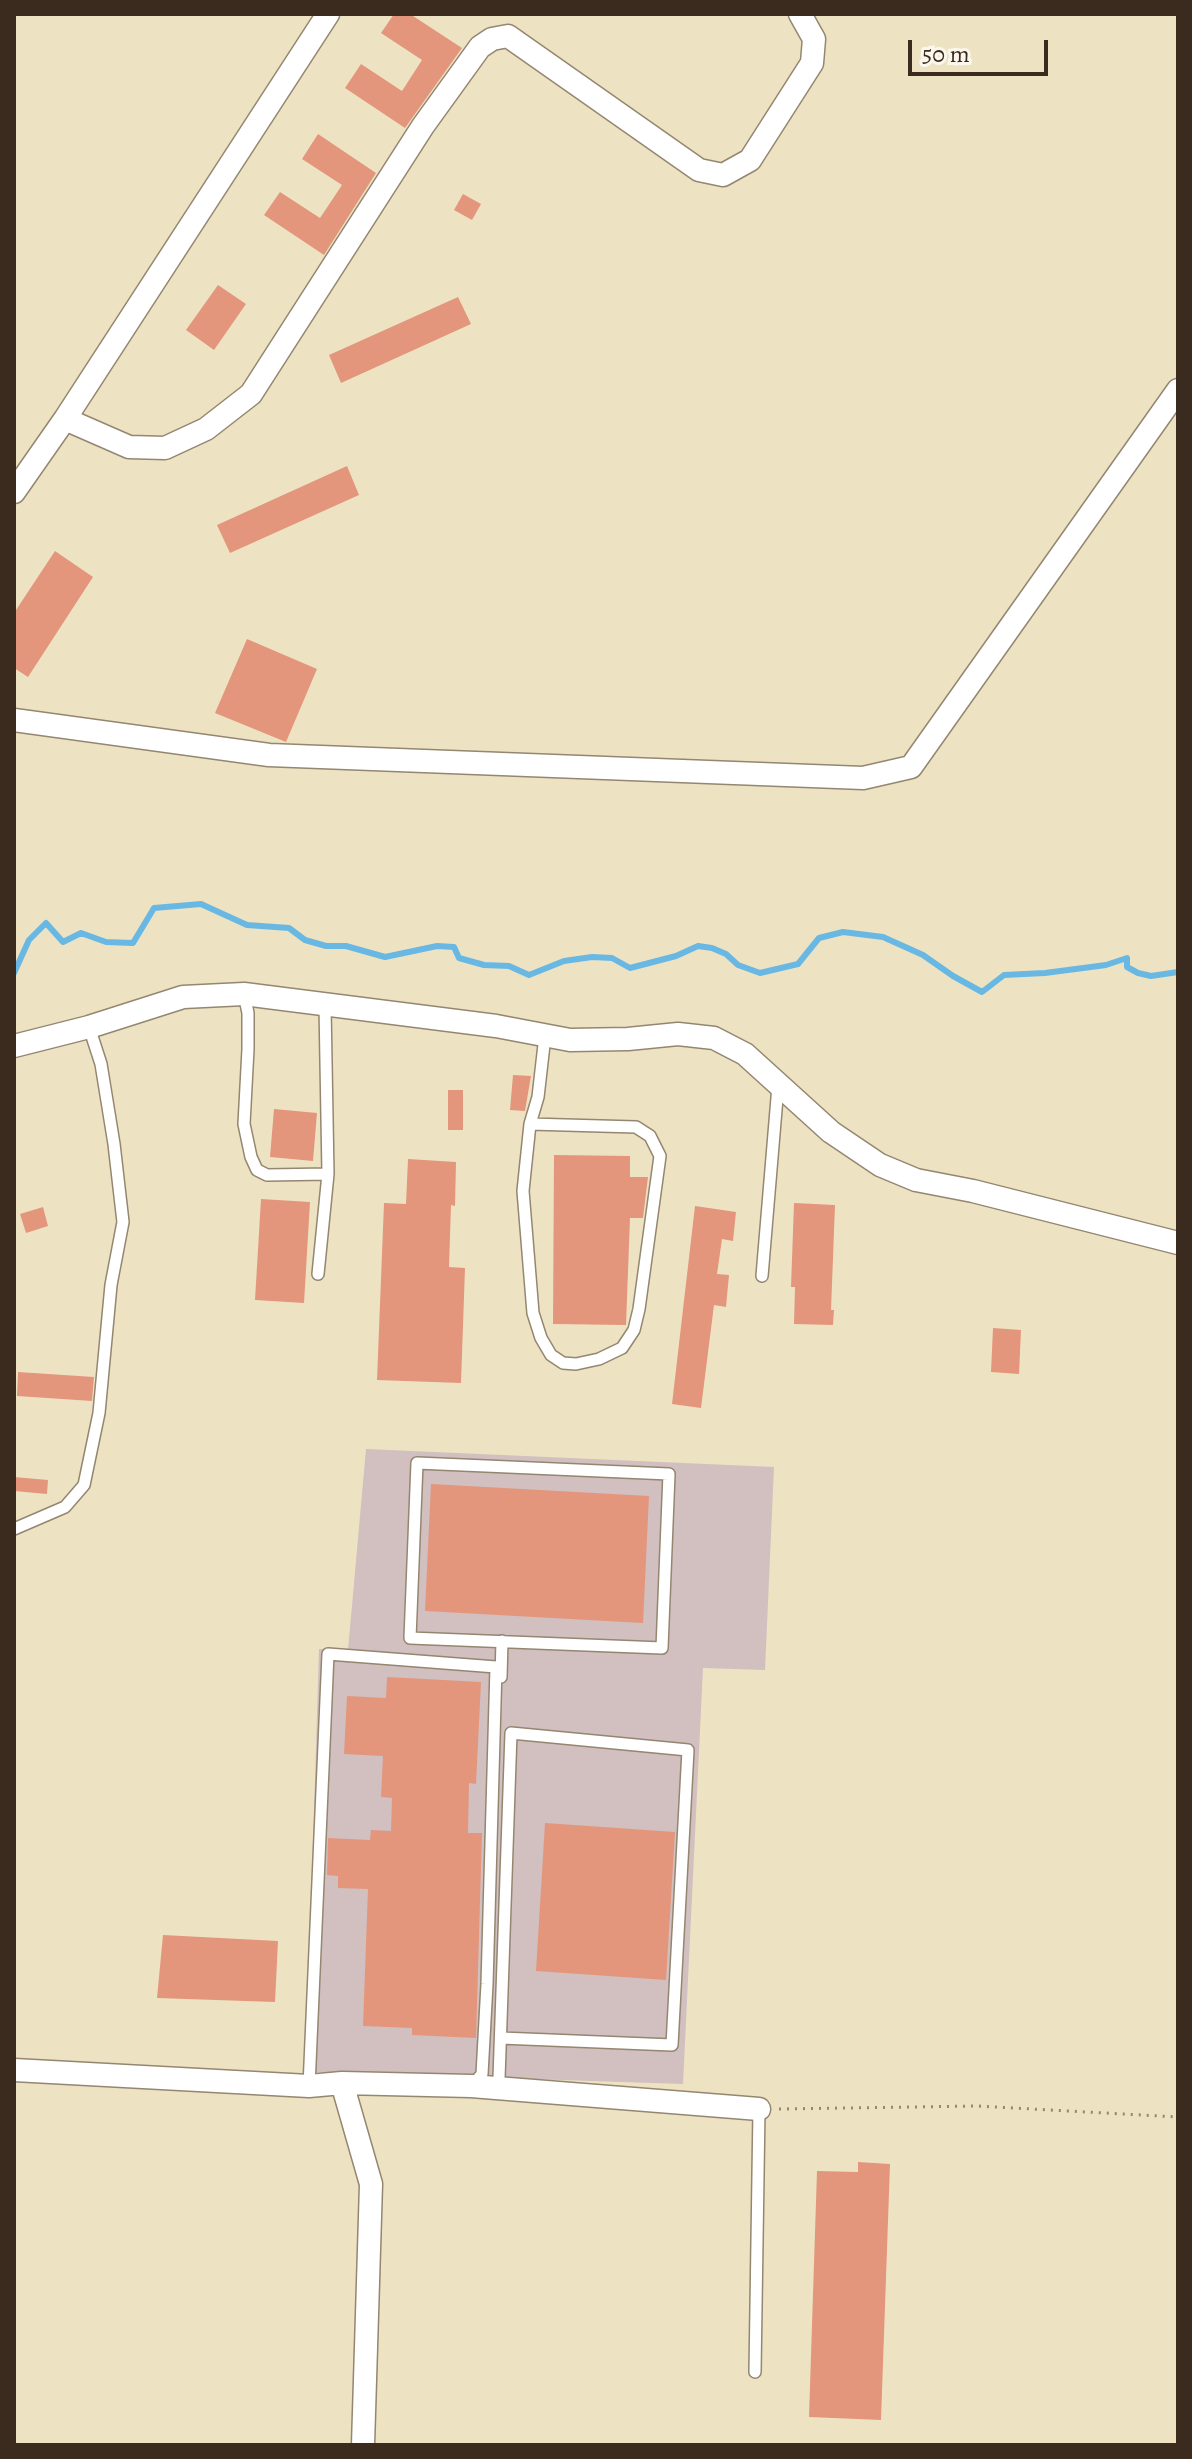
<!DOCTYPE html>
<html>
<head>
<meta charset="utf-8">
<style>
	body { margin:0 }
	#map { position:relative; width:1192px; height:2459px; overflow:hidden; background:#ede3c3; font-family:Alegreya,serif }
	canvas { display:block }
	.frame { position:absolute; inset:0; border:16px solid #3b2a1e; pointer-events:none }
	.scale { position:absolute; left:908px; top:40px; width:140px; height:36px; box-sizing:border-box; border:4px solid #3b2a1e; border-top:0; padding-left:10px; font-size:24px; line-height:28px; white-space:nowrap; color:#3b2a1e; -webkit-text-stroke:6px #fbf7ec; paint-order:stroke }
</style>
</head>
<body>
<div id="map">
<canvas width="1192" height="2459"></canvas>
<div class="frame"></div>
<div class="scale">50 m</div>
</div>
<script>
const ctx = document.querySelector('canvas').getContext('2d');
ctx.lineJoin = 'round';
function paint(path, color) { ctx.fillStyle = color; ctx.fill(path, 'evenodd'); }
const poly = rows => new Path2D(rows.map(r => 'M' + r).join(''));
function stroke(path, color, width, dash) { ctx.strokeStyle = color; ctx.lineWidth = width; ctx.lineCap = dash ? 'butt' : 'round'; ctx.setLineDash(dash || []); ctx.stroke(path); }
paint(poly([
	[366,1449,774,1467,765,1670,703,1668,683,2084,499,2078,482,2074,306,2072,319,1649,348,1650]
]), '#d2bfc0');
stroke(poly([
	[14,973,29,940,46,923,63,942,81,933,106,942,133,943,154,908,201,904,247,925,289,928,305,940,326,946,346,946,385,957,437,946,454,947,459,958,484,965,509,966,529,975,564,961,592,957,612,958,630,968,676,956,698,946,712,948,726,954,738,965,760,973,798,964,819,938,843,932,883,937,923,955,953,976,982,992,1004,975,1045,973,1106,965,1127,958,1127,967,1138,973,1151,976,1178,972]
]), '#69b8e4', 6);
paint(poly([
	[394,14,410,14,462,48,405,128,345,88,361,64,402,91,422,60,381,33],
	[318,134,376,173,324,255,264,215,280,192,320,218,342,185,302,159],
	[463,194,481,204,472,220,454,210],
	[218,285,246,304,214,350,186,330],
	[458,297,471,324,341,383,329,355],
	[347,466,359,495,230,553,217,525],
	[55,551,93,577,28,677,14,668,14,613],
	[247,639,317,669,286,742,215,713],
	[513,1075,531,1076,525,1111,510,1110],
	[448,1090,463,1090,463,1130,448,1130],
	[274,1109,317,1113,313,1161,270,1157],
	[554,1155,630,1156,630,1177,648,1177,643,1218,630,1218,626,1325,553,1324],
	[408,1159,456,1162,455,1206,451,1205,449,1267,465,1268,461,1383,377,1380,384,1203,406,1204],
	[261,1199,310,1202,304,1303,255,1300],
	[794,1203,835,1205,831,1310,834,1310,833,1325,794,1324,795,1287,791,1287],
	[695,1206,736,1212,733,1241,722,1239,717,1274,729,1275,726,1307,714,1305,701,1408,672,1404],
	[43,1207,48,1226,26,1233,20,1214],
	[993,1328,1021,1330,1019,1374,991,1372],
	[18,1372,94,1377,92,1401,17,1396],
	[14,1477,48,1480,47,1494,14,1491],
	[431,1484,649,1496,643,1623,425,1611],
	[387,1677,481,1682,476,1784,469,1783,468,1833,482,1833,476,2038,412,2035,412,2028,363,2026,368,1889,338,1888,338,1876,327,1875,328,1838,370,1840,371,1830,391,1831,392,1798,381,1797,383,1756,344,1754,347,1696,386,1698],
	[545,1823,675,1832,666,1980,536,1971],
	[163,1935,278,1941,275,2002,157,1998],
	[858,2162,890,2164,881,2420,809,2417,817,2171,858,2172]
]), '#e3967c');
const service = poly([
	[244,994,248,1013,248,1049,244,1124,251,1157,257,1170,267,1175,328,1174],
	[530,1124,636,1127,650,1136,660,1156,639,1309,634,1330,622,1348,599,1359,576,1364,563,1363,551,1355,541,1338,533,1313,523,1191,530,1124,538,1097,545,1036],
	[318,1274,328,1174,325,1006],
	[762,1276,778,1086],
	[417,1463,669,1474,662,1648,410,1638,417,1463],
	[14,1529,65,1507,84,1485,99,1413,111,1285,123,1222,114,1144,101,1064,89,1027],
	[501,1677,502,1641],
	[309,2086,328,1654,496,1667,487,1984,482,2074,472,2086],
	[500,2089,499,2078,511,1733,688,1750,672,2045,501,2038],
	[755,2372,759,2109]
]);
const minor = poly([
	[65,419,129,447,165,448,206,429,251,394,423,126,480,47,492,39,508,36,699,170,723,175,750,160,812,63,814,39,800,14],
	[14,492,65,419,328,14],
	[14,720,269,755,863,778,911,767,1178,390],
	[14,1046,89,1027,183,997,244,994,496,1026,570,1040,628,1039,678,1034,714,1038,745,1054,831,1132,880,1165,916,1180,973,1191,1178,1243],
	[14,2070,309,2086,342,2083,471,2086,759,2109],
	[342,2083,371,2184,363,2445]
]);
stroke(service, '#948670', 14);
stroke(minor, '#948670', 25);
stroke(poly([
	[779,2109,977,2106,1178,2117]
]), '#948670', 3, [2, 6]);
stroke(service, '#fff', 11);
stroke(minor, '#fff', 22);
</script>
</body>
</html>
